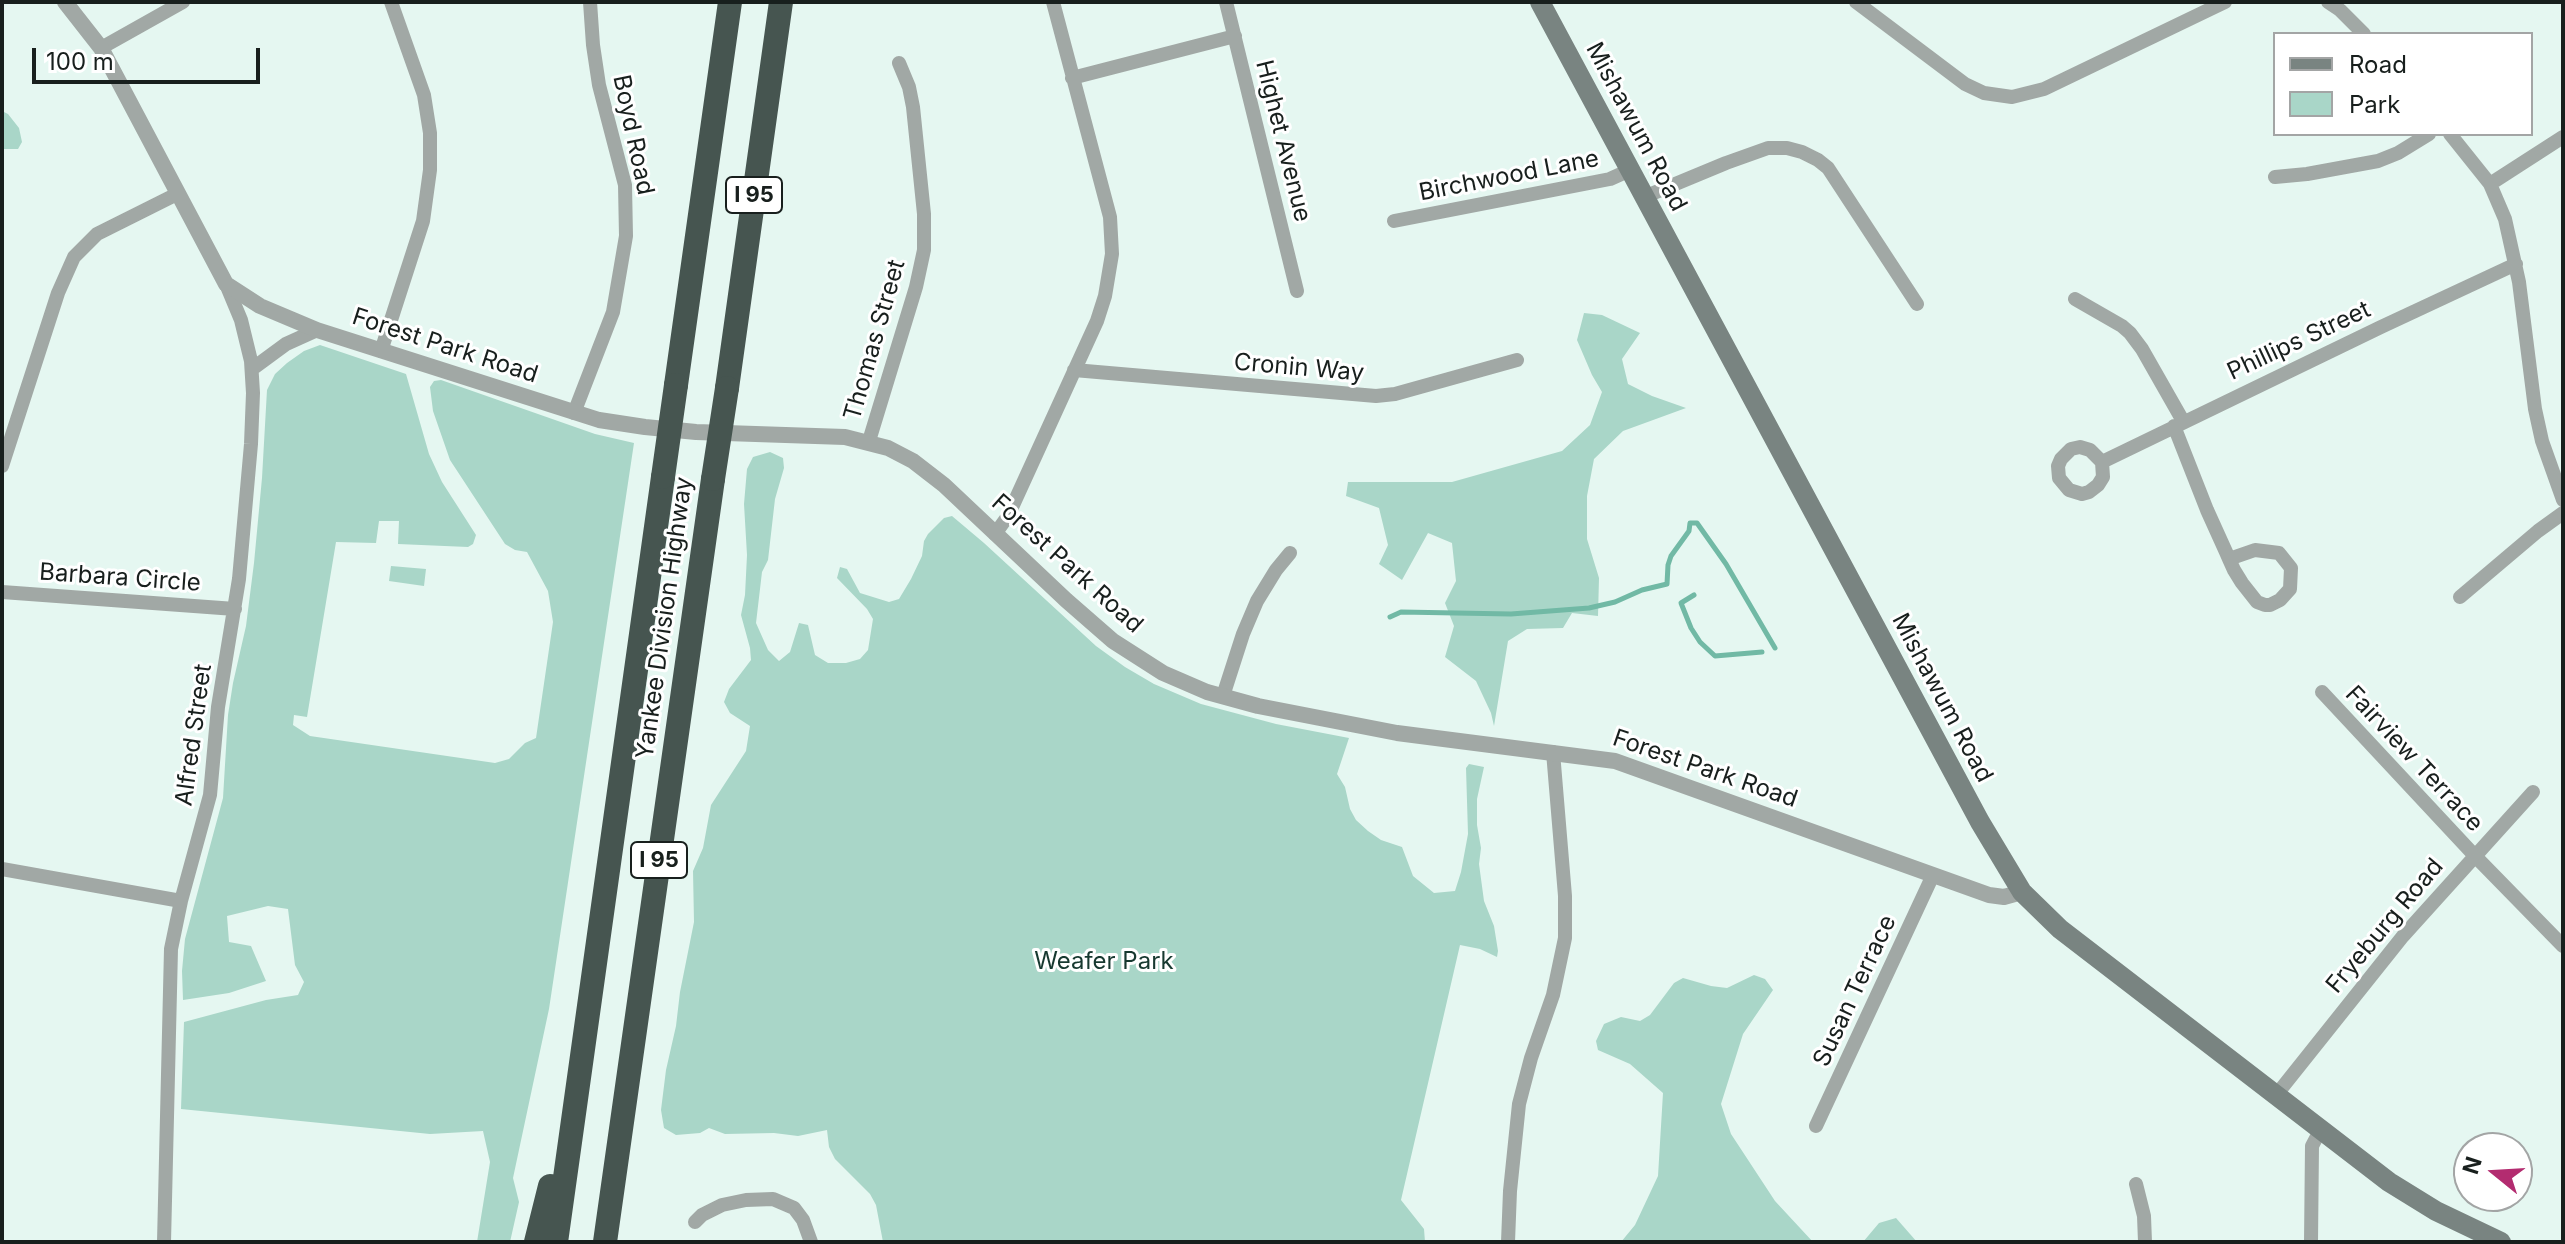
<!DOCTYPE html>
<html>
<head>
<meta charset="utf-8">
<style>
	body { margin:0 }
	#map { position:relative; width:2565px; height:1244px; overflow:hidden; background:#e5f7f1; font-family:Inter,sans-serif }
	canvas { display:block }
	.frame { position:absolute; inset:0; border:4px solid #181f1d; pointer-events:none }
	.legend { position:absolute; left:2273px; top:32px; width:260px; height:104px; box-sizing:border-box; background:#fff; border:2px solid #a3a5a5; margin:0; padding:10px 14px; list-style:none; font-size:24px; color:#181f1d }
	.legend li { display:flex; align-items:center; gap:16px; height:40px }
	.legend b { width:40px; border:2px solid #a3a5a5 }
	.north { position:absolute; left:2453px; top:1132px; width:80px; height:80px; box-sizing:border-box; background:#fff; border:2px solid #a3a5a5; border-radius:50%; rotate:288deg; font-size:22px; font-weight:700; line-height:32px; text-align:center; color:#181f1d }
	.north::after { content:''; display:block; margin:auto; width:28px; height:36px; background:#b32c70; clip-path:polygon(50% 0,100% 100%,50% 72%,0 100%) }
	.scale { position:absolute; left:32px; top:48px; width:228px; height:36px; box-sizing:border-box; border:4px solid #181f1d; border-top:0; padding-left:10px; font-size:24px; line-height:28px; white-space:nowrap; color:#181f1d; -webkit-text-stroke:6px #fff; paint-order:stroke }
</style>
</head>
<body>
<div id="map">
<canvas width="2565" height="1244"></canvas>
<div class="frame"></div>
<ul class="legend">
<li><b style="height:10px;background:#798481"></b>Road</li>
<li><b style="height:22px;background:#a9d6c8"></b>Park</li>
</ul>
<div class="north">N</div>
<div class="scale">100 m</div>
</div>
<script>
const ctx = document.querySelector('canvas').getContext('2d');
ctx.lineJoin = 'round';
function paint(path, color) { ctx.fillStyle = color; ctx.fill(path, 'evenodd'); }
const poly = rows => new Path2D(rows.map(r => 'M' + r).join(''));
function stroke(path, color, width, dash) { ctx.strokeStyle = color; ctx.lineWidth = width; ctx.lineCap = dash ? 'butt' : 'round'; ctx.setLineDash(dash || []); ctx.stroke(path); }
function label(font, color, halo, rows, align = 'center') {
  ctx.font = font + ' Inter,sans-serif'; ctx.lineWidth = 6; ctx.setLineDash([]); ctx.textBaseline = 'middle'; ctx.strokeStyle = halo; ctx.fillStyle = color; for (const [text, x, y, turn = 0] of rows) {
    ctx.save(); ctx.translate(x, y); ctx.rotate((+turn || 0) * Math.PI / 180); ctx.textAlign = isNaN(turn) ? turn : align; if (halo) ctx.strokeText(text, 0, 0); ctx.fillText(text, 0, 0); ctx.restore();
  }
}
paint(poly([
	[2,111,8,114,19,128,22,142,18,149,2,149],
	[1584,313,1602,315,1640,333,1622,359,1628,384,1652,396,1686,408,1623,431,1594,459,1587,496,1587,539,1599,578,1598,616,1572,613,1563,628,1527,629,1508,641,1494,726,1491,713,1476,681,1445,657,1454,626,1445,603,1456,581,1452,543,1428,533,1402,580,1379,564,1388,545,1379,508,1346,496,1348,482,1452,482,1562,451,1590,425,1602,392,1592,375,1577,340],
	[320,345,406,374,429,454,442,482,476,535,473,544,468,547,398,544,399,521,379,521,376,543,336,542,307,717,294,715,293,725,310,736,495,763,509,759,525,743,536,738,553,622,548,591,527,552,515,550,505,544,450,460,433,411,430,387,434,381,441,380,595,434,634,443,549,1009,513,1178,519,1202,510,1242,477,1242,490,1162,483,1131,430,1134,181,1109,184,1022,266,1000,298,995,304,982,295,965,288,909,268,906,227,916,229,942,251,946,266,981,229,993,183,1000,182,971,185,939,223,798,228,715,233,683,246,626,254,563,262,478,267,390,275,374,287,363,304,351],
	[770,452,783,458,784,468,775,499,768,560,762,572,756,623,768,650,779,661,790,652,799,623,808,625,815,655,828,663,846,663,860,659,868,650,873,619,867,609,837,578,840,567,847,569,860,593,889,602,899,599,911,579,922,556,924,541,928,534,944,518,952,516,984,543,1096,646,1125,667,1154,684,1201,704,1276,724,1349,738,1337,774,1345,787,1350,809,1356,820,1368,831,1381,840,1402,847,1413,876,1434,893,1455,891,1461,872,1468,834,1466,768,1469,764,1484,767,1477,799,1477,825,1481,848,1479,864,1484,901,1494,926,1498,951,1497,957,1480,949,1460,945,1401,1200,1424,1229,1425,1242,883,1242,876,1205,870,1194,835,1159,829,1147,827,1130,798,1136,774,1133,725,1134,709,1128,700,1133,676,1135,664,1128,661,1110,666,1070,676,1026,680,992,694,922,693,871,703,848,711,805,746,751,750,726,730,713,724,702,729,689,751,660,750,648,741,615,745,595,747,555,744,504,747,469,753,457],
	[391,566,426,569,424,586,389,581],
	[1754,975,1765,979,1773,990,1743,1034,1721,1104,1731,1134,1775,1201,1813,1242,1621,1242,1635,1225,1658,1176,1663,1093,1630,1064,1598,1050,1596,1041,1604,1024,1621,1017,1640,1021,1650,1015,1674,983,1683,978,1711,986,1727,988],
	[1896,1218,1917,1242,1863,1242,1879,1223]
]), '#a9d6c8');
stroke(poly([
	[1694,595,1681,603,1691,628,1700,642,1715,656,1762,652],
	[1390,617,1401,612,1511,614,1589,608,1615,602,1642,590,1667,584,1668,565,1671,556,1689,531,1690,523,1697,523,1726,564,1775,648]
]), '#71b9a5', 5);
stroke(poly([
	[1226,2,1297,291],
	[1856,2,1965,84,1984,93,2012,97,2044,89,2225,2],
	[2328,2,2340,10,2364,34],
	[101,48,183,2],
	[1072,78,1235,36],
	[2450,134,2490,184,2505,219,2519,282,2535,409,2542,441,2563,500],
	[2275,177,2307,174,2378,161,2398,153,2429,134],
	[2490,184,2563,137],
	[1644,197,1726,163,1768,148,1787,148,1802,152,1818,160,1828,168,1917,304],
	[1394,221,1610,179,1630,170],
	[2075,299,2122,326,2130,333,2142,349,2183,421],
	[381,351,423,221,430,170,430,133,424,95,391,2],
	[252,369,286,344,317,330],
	[1074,370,1376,396,1395,394,1517,360],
	[574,413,613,312,626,236,625,185,599,85,593,45,590,2],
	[2174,426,2207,510,2226,552,2229,559,2234,570,2242,583,2257,602,2265,605,2270,605,2280,600,2290,589,2291,568,2279,553,2255,550,2229,559],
	[869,441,916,287,924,250,924,214,913,107,909,87,899,63],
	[2102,462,2090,450,2080,447,2071,449,2061,459,2058,466,2059,478,2069,490,2082,494,2089,492,2098,485,2103,477,2102,462,2381,327,2516,264],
	[2,466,58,293,74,257,97,234,177,194],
	[995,534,1008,516,1097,321,1105,296,1112,254,1110,217,1053,2],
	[2,592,235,609],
	[2460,597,2538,531,2563,513],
	[2322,692,2475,856,2563,946],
	[1223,696,1243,634,1257,601,1276,570,1290,553],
	[2,869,181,901],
	[2277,1094,2403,936,2533,792],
	[1816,1126,1933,875],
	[2136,1184,2144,1216,2145,1242],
	[695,1222,702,1215,722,1205,746,1200,773,1199,794,1208,803,1220,811,1242],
	[164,1242,171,949,181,901,210,795,218,707,239,579,251,444,253,393,251,361,241,320,226,284],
	[1508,1242,1510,1191,1519,1104,1531,1058,1553,995,1565,938,1565,896,1553,752],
	[2311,1242,2312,1146,2321,1129]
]), '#a1a8a5', 14);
stroke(poly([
	[65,2,101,48,226,284,260,306,317,330,599,420,645,427,696,432,845,437,888,448,913,461,944,485,1066,600,1113,641,1163,673,1207,692,1258,706,1397,733,1615,761,1989,895,2004,897,2022,892]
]), '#a1a8a5', 16);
stroke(poly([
	[1540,2,1980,822,2022,892,2060,929,2389,1182,2436,1211,2501,1242]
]), '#798481', 20);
stroke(poly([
	[676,385,730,2],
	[727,388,781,2],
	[536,1242,550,1186],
	[556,1242,663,477],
	[605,1242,713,479]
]), '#465550', 24);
stroke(poly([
	[663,477,676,385],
	[713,479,727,388]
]), '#465550', 24);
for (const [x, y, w] of [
	[754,195,56],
	[659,860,56]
]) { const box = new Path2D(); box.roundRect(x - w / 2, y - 18, w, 36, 6); ctx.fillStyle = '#fff'; ctx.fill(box); stroke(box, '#181f1d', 2); }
label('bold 22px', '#181f1d', null, [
	["I 95",754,195],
	["I 95",659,860]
]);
label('24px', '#181f1d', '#fff', [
	["Mishawum Road",1636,127,62],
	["Boyd Road",633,135,78],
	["Highet Avenue",1283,141,76],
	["Birchwood Lane",1509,176,-11],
	["Thomas Street",875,340,-74],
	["Phillips Street",2299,341,-25],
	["Forest Park Road",445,346,18],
	["Cronin Way",1299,368,5],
	["Forest Park Road",1067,564,42],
	["Barbara Circle",120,578,4],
	["Yankee Division Highway",665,618,-82],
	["Mishawum Road",1942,698,62],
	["Alfred Street",194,735,-82],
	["Fairview Terrace",2414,759,47],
	["Forest Park Road",1705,769,19],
	["Fryeburg Road",2385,926,-50],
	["Susan Terrace",1855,991,-65]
]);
label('24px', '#173930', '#fff', [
	["Weafer Park",1104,962]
]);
</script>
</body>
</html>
